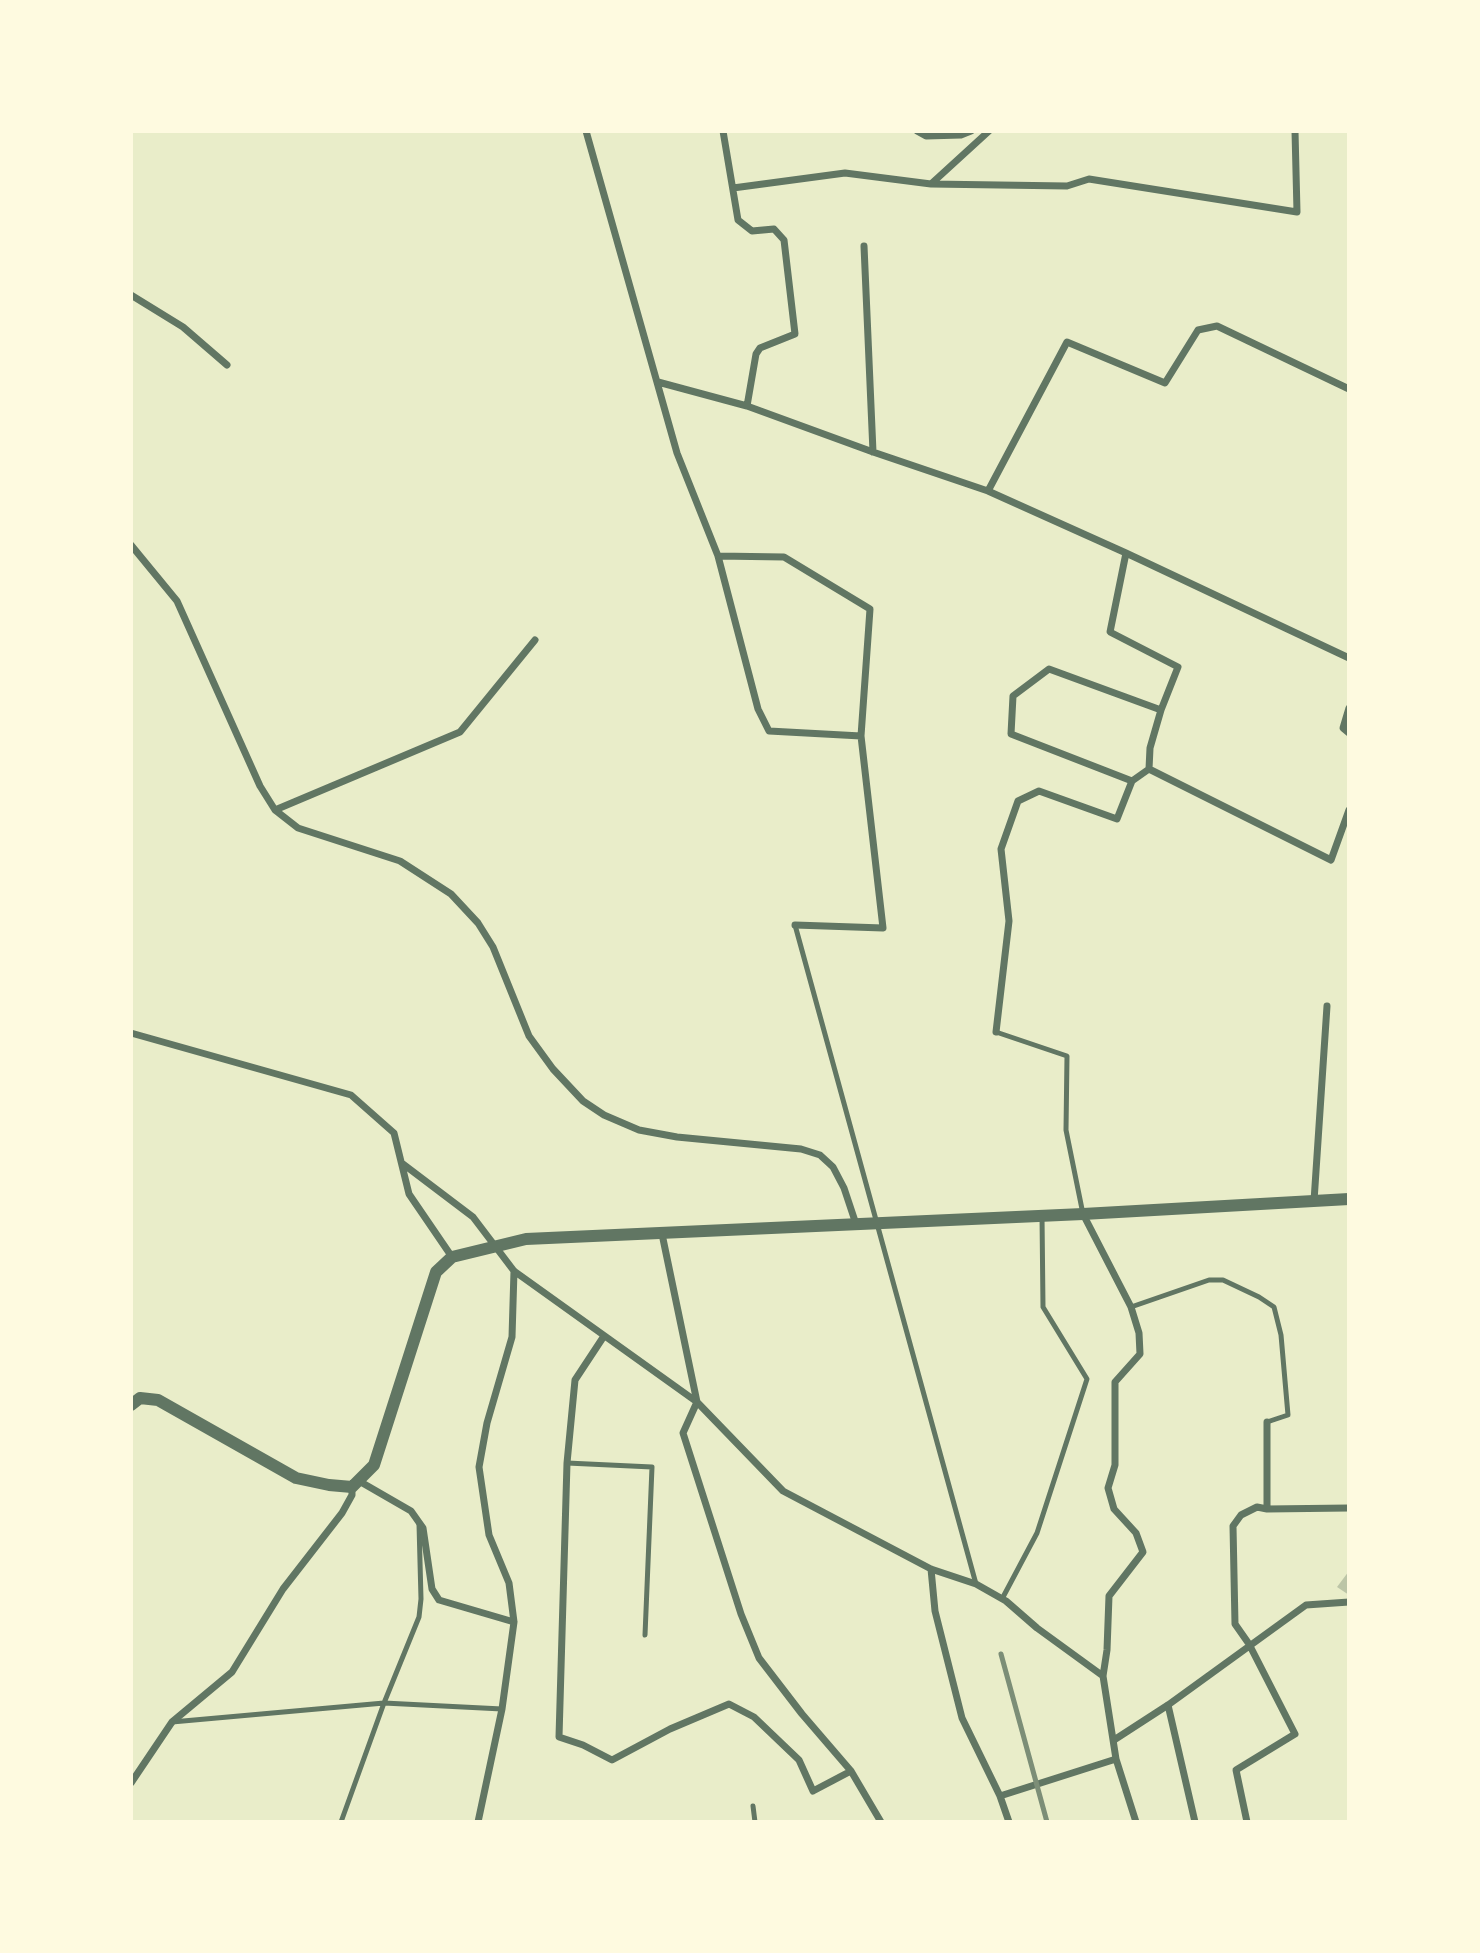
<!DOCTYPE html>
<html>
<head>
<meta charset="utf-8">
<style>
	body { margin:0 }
	#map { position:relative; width:1480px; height:1953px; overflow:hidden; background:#e9edc9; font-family:"DejaVu Sans",sans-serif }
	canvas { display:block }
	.frame { position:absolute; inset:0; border:133px solid #fefae0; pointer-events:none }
</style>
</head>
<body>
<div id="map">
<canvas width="1480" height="1953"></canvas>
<div class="frame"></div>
</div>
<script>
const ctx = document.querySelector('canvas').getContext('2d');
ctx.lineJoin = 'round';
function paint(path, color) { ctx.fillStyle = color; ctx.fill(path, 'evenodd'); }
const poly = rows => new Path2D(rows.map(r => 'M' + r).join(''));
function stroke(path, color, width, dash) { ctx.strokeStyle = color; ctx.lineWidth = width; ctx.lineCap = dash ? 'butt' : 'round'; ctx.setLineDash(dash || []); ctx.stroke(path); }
paint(poly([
	[1349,1571,1349,1595,1337,1587]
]), '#bcc5a7');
stroke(poly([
	[795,925,976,1584],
	[996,1032,1067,1056,1066,1130,1083,1214],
	[1131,1307,1209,1280,1223,1280,1259,1297,1274,1307,1281,1335,1288,1415,1267,1422],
	[567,1463,652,1467,645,1635],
	[1002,1599,1037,1533,1087,1379,1043,1307,1042,1216],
	[172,1722,384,1703,502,1709],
	[753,1806,755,1822],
	[341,1822,384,1703,419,1617,421,1599,419,1524]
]), '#617663', 5);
stroke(poly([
	[586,131,677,453,718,556,758,709,769,731,861,736],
	[723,131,738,220,752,231,774,229,784,240,795,334,760,348,756,354,747,406],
	[917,131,926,136,961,135,971,131],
	[989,131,931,184,1067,186,1089,179,1297,212,1295,131],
	[733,188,845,173,931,184],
	[864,246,873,452],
	[131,295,183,327,227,365],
	[658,382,747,406,873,452,988,491,1126,553,1349,658],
	[988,491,1067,342,1165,383,1198,330,1217,326,1349,389],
	[131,545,177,601,260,786,275,810,298,828,400,861,451,894,478,923,493,947,529,1036,553,1069,583,1101,604,1115,639,1130,677,1137,801,1149,820,1155,833,1167,844,1188,856,1224],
	[718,556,784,557,870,609,861,736,883,928,795,925],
	[1349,708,1343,728,1349,733],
	[1149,769,1331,860,1349,810],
	[1132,781,1011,734,1013,696,1049,669,1161,710],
	[275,810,460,732,535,640],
	[996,1032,1009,921,1001,849,1018,801,1039,791,1117,819,1132,781,1149,769,1150,748,1161,710,1178,667,1110,632,1126,553],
	[131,1033,351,1095,394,1133,409,1194,452,1257],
	[403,1164,473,1217,514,1271,697,1402,783,1491,931,1569,976,1584,1006,1601,1037,1628,1103,1676],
	[1314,1201,1327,1006],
	[1083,1214,1131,1307,1139,1333,1140,1354,1115,1382,1115,1465,1108,1488,1114,1509,1136,1533,1143,1552,1109,1596,1107,1650,1103,1676,1116,1759,1136,1822],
	[662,1234,697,1402,683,1433,741,1614,759,1658,802,1714,851,1771,881,1822],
	[604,1336,575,1380,567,1463,559,1737,583,1745,612,1760,670,1729,729,1704,754,1717,799,1760,813,1791,851,1771],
	[1267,1422,1267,1509,1349,1508],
	[359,1481,411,1511,423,1528,432,1589,439,1600,514,1622],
	[931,1569,935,1611,962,1718,1000,1796,1009,1822],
	[1168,1705,1195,1822],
	[1114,1740,1168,1705,1306,1605,1349,1602],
	[131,1783,172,1722,232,1672,283,1589,342,1513,352,1495,352,1487],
	[1000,1796,1116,1759],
	[478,1822,502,1709,514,1622,509,1583,489,1535,479,1467,487,1423,512,1337,514,1271],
	[1247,1822,1236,1770,1295,1734,1249,1644,1235,1624,1233,1526,1241,1515,1257,1507,1267,1509]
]), '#617663', 7);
stroke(poly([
	[131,1405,140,1398,158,1400,296,1478,329,1485,352,1487,374,1465,436,1272,452,1257,526,1239,1083,1214,1349,1199]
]), '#617663', 12);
stroke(poly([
	[1001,1654,1047,1822]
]), '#7c8e77', 5);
</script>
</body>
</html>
